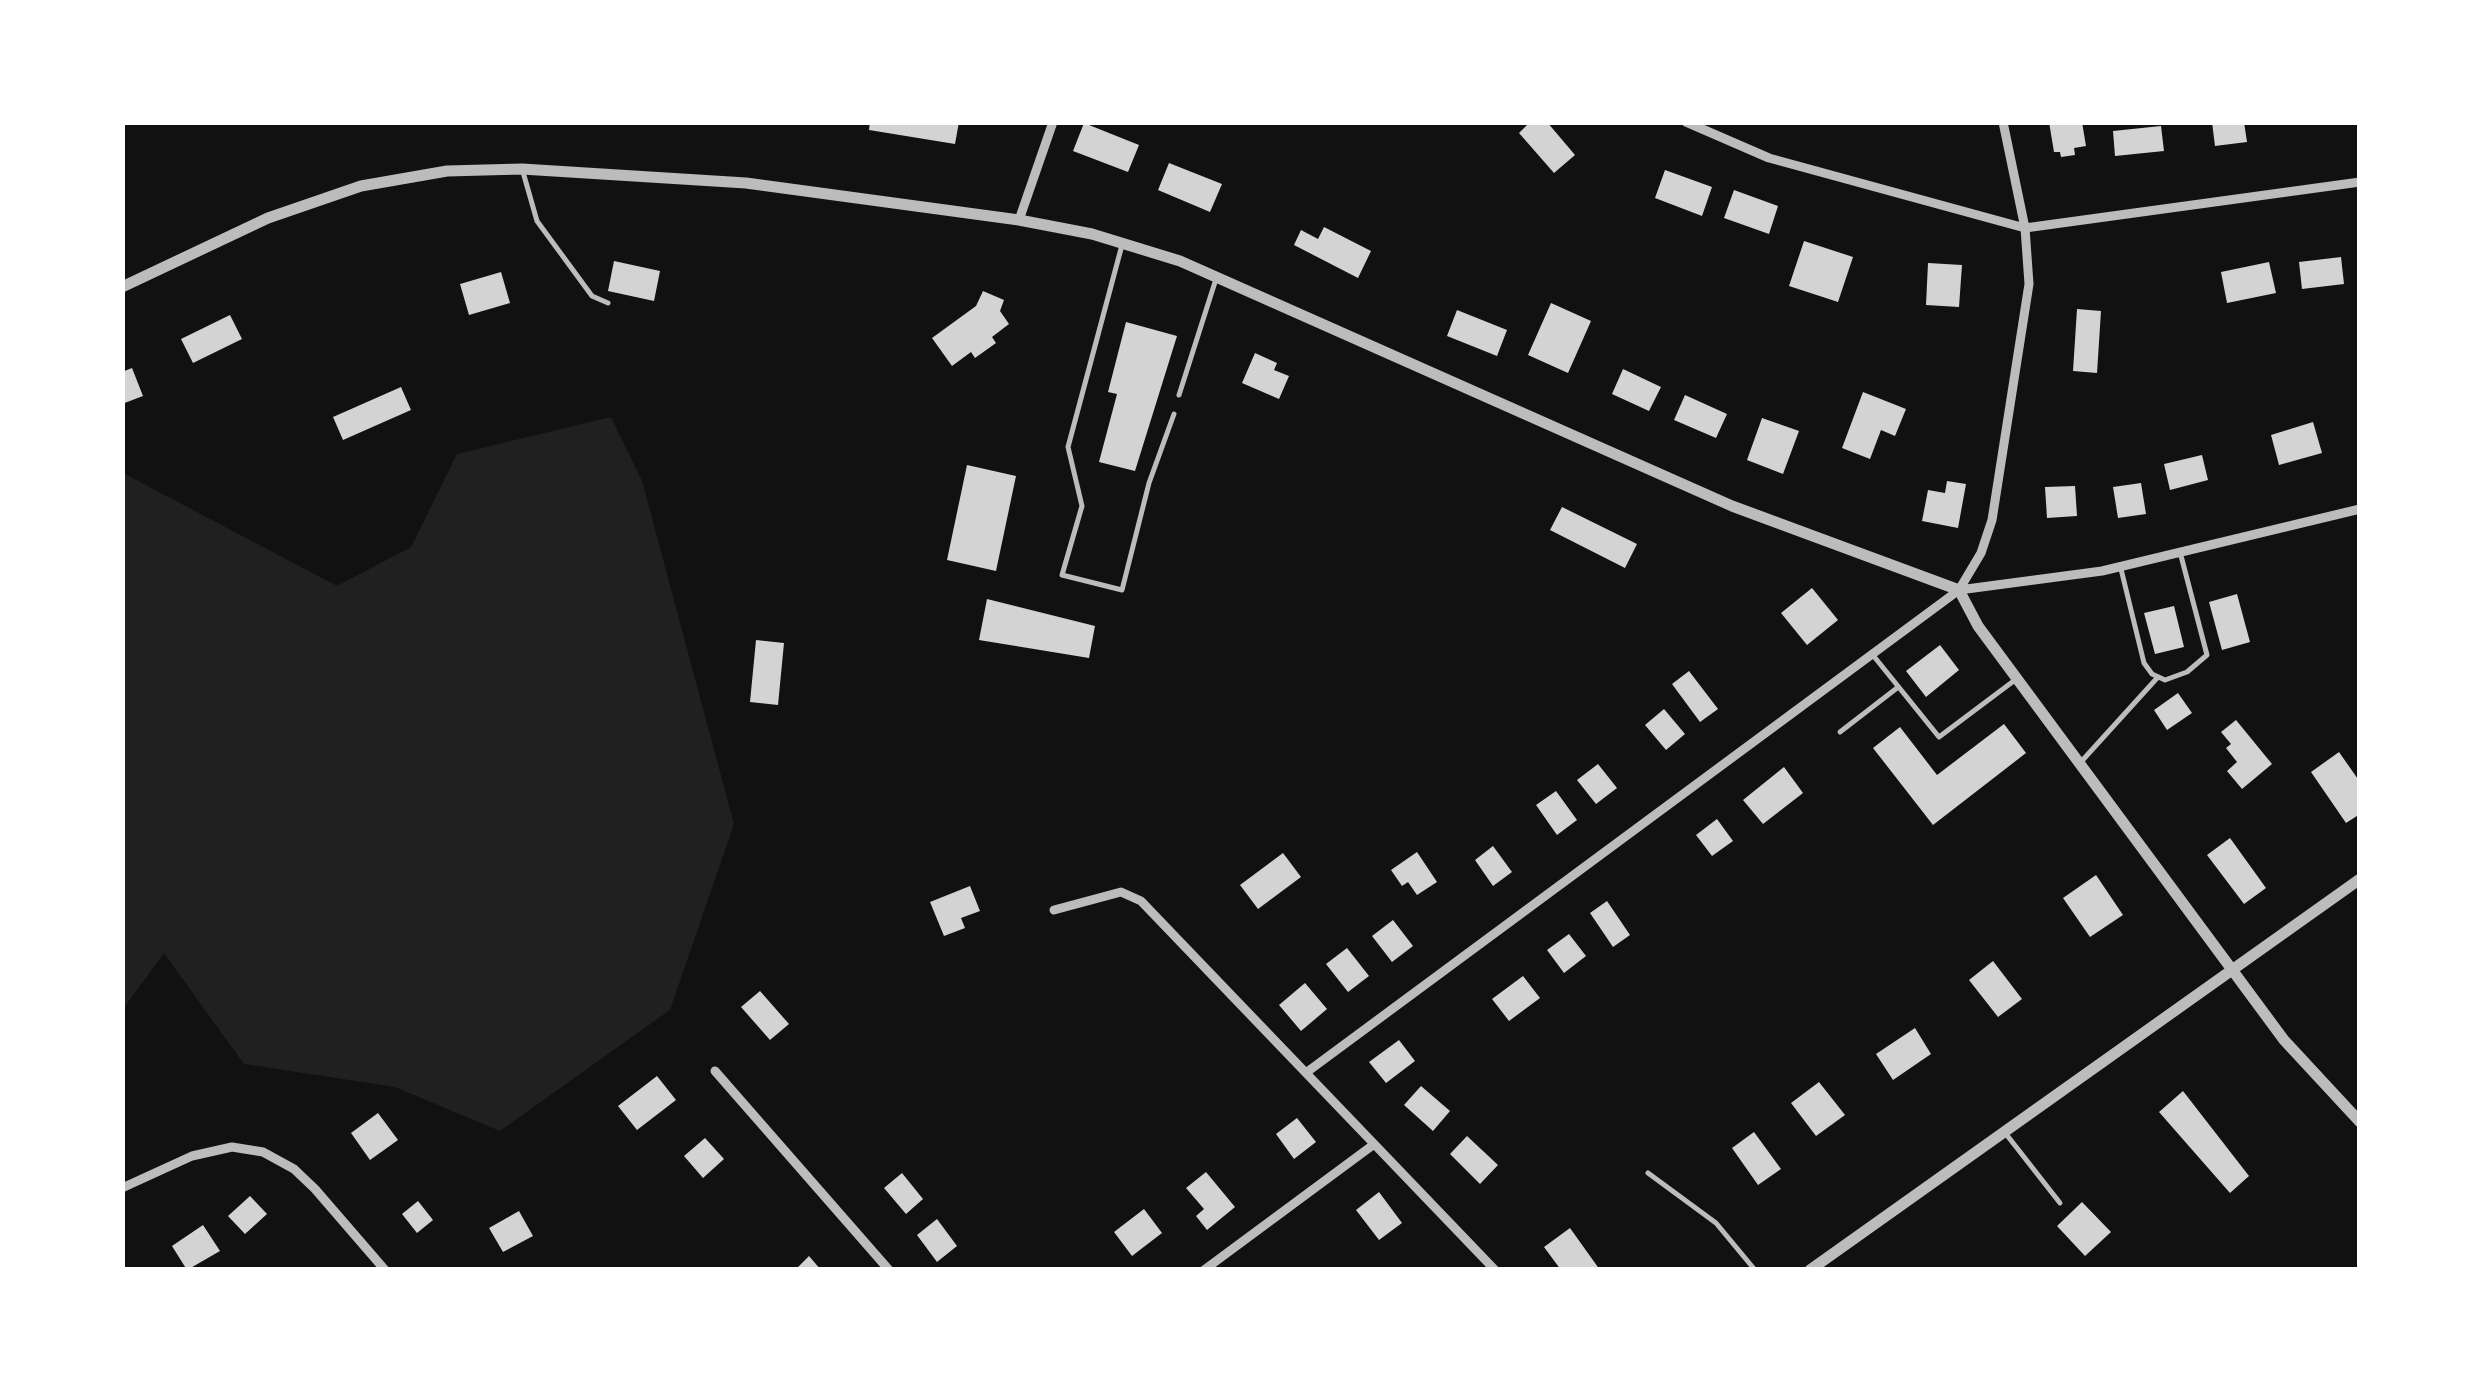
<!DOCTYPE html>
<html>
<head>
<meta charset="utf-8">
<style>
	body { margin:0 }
	#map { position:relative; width:2482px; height:1392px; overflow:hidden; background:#111; font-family:Figtree,sans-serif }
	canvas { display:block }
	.frame { position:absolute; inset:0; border:125px solid #fff; pointer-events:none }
</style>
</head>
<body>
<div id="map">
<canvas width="2482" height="1392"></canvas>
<div class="frame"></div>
</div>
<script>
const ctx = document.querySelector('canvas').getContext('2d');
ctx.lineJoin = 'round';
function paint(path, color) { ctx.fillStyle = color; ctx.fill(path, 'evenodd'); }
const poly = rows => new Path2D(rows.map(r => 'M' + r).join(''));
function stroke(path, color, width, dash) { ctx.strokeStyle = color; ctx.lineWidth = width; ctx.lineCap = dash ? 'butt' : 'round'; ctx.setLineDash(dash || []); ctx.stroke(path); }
paint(poly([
	[611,417,642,481,734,824,670,1010,500,1131,395,1087,244,1064,164,953,123,1009,123,473,337,586,411,547,457,454]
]), '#202020');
paint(poly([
	[870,122,959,122,955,144,869,130],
	[1530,122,1547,122,1575,155,1554,173,1519,133],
	[2049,122,2082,122,2086,146,2074,148,2075,155,2061,157,2060,152,2054,152],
	[2212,122,2244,122,2247,142,2215,146],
	[1084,123,1139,145,1128,172,1073,151],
	[2161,126,2164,151,2115,156,2113,131],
	[1169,163,1222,184,1210,212,1158,190],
	[1665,170,1712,187,1702,216,1655,198],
	[1734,190,1778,206,1769,234,1724,218],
	[1324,227,1371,251,1358,278,1294,245,1301,230,1318,239],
	[1804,241,1853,257,1838,302,1789,286],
	[2341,257,2344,284,2302,289,2299,262],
	[614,261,660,271,654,301,608,291],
	[2269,262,2276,293,2227,303,2221,272],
	[1928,263,1962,265,1959,307,1926,305],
	[501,272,510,303,469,315,460,284],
	[983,291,1004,300,1000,311,1009,324,992,337,996,343,975,358,971,352,952,366,932,338,976,306],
	[1551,303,1591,321,1568,373,1528,355],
	[2077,309,2101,311,2097,373,2073,371],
	[1457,310,1507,330,1497,356,1447,336],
	[230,315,242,339,193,363,181,339],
	[1126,322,1177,336,1135,471,1099,462,1117,394,1108,392],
	[1255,353,1277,363,1274,370,1289,376,1279,399,1242,383],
	[132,368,143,396,122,404,122,372],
	[1623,369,1661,387,1649,411,1612,394],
	[401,387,411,410,343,440,333,417],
	[1863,392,1906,409,1895,436,1881,430,1870,459,1842,448],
	[1685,395,1727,414,1716,438,1674,420],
	[1762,418,1799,431,1783,474,1747,460],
	[2313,422,2322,453,2279,465,2271,435],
	[2202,455,2208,480,2170,490,2164,464],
	[967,465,1016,476,996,571,947,560],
	[1947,481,1966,484,1958,528,1922,521,1928,490,1945,493],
	[2141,483,2146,514,2118,518,2113,487],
	[2075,486,2077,516,2047,518,2045,487],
	[1562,507,1637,544,1625,568,1550,530],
	[1812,588,1838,620,1807,645,1781,613],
	[2237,594,2250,642,2222,650,2209,602],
	[987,599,1095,626,1089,658,979,640],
	[2174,606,2184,647,2155,654,2144,613],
	[756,640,784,643,778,705,750,702],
	[1940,645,1959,670,1926,697,1906,671],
	[1689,671,1718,709,1700,722,1672,684],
	[2178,693,2192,713,2167,730,2154,710],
	[1664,709,1685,734,1666,750,1645,725],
	[2236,720,2272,764,2242,789,2227,771,2237,762,2226,748,2231,744,2221,732],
	[2004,724,2026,753,1933,825,1873,748,1900,727,1937,775],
	[2339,752,2360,782,2360,814,2346,823,2311,772],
	[1598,764,1617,788,1596,804,1577,780],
	[1784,767,1803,793,1763,824,1743,800],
	[1556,791,1577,820,1557,835,1536,805],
	[1717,819,1733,841,1712,856,1696,835],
	[2230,838,2266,888,2244,904,2207,855],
	[1493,846,1512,872,1493,886,1475,860],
	[1417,852,1437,882,1417,895,1408,882,1402,886,1391,870],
	[1283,853,1301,877,1258,909,1240,885],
	[2096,875,2123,915,2090,937,2063,898],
	[970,886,980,911,961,918,965,928,944,936,930,902],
	[1607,901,1630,935,1613,947,1590,913],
	[1393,920,1413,946,1392,962,1372,936],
	[1569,934,1586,956,1564,973,1547,950],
	[1347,948,1369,976,1348,992,1326,964],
	[1993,961,2022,999,1998,1017,1969,980],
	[1523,976,1540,998,1509,1021,1492,999],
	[1305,983,1327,1009,1301,1031,1279,1005],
	[760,991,789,1024,770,1040,741,1007],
	[1915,1028,1931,1054,1893,1080,1876,1054],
	[1399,1040,1415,1061,1386,1083,1369,1062],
	[657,1076,676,1100,637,1130,618,1106],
	[1819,1082,1845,1115,1816,1136,1791,1103],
	[1421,1086,1450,1111,1433,1131,1404,1105],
	[2183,1091,2249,1176,2230,1193,2159,1112],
	[378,1113,398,1140,370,1160,351,1133],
	[1297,1118,1316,1142,1294,1159,1276,1134],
	[1754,1132,1781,1169,1758,1185,1732,1148],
	[1467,1136,1498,1165,1480,1184,1450,1154],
	[705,1138,724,1159,703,1178,684,1156],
	[1206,1172,1235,1207,1207,1230,1196,1216,1204,1209,1186,1188],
	[902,1173,923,1199,906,1214,884,1188],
	[1379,1192,1402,1223,1379,1240,1356,1210],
	[250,1196,267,1214,245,1234,228,1216],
	[418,1201,433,1220,417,1233,402,1214],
	[2082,1202,2111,1232,2085,1256,2057,1226],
	[1144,1209,1162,1233,1132,1256,1114,1232],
	[519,1211,533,1236,503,1252,489,1228],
	[937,1219,957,1246,937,1262,917,1235],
	[203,1225,220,1251,187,1270,172,1246],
	[1570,1228,1600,1270,1561,1270,1544,1247],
	[809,1256,821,1270,795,1270]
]), '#d3d3d3');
stroke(poly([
	[523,172,537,221,592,296,608,303],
	[1122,245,1068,447,1082,506,1062,575,1122,590,1149,483,1174,414],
	[1179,395,1216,279],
	[2121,569,2144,663,2152,674,2165,680,2187,672,2207,655,2180,552],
	[1872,654,1939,737,2015,680],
	[1840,732,1897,688],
	[2080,763,2158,677],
	[2006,1134,2060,1203],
	[1648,1173,1716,1223,1755,1270]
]), '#bcbcbc', 5);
stroke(poly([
	[1686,122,1769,158,2025,228,2360,182],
	[1019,220,1053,122],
	[1959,590,2102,571,2360,509],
	[1054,910,1121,892,1141,901,1495,1270],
	[715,1071,889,1270],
	[1307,1072,1959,590,1981,553,1992,520,2029,284,2025,228,2003,122],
	[122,1188,192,1156,232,1147,263,1152,294,1169,315,1189,385,1270],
	[1204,1270,1373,1145]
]), '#bcbcbc', 9);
stroke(poly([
	[122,287,268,218,361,186,447,171,522,169,746,183,1019,220,1092,234,1180,261,1732,506,1959,590,1978,626,2284,1040,2360,1122],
	[1810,1270,2360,879]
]), '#bcbcbc', 11);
</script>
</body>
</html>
